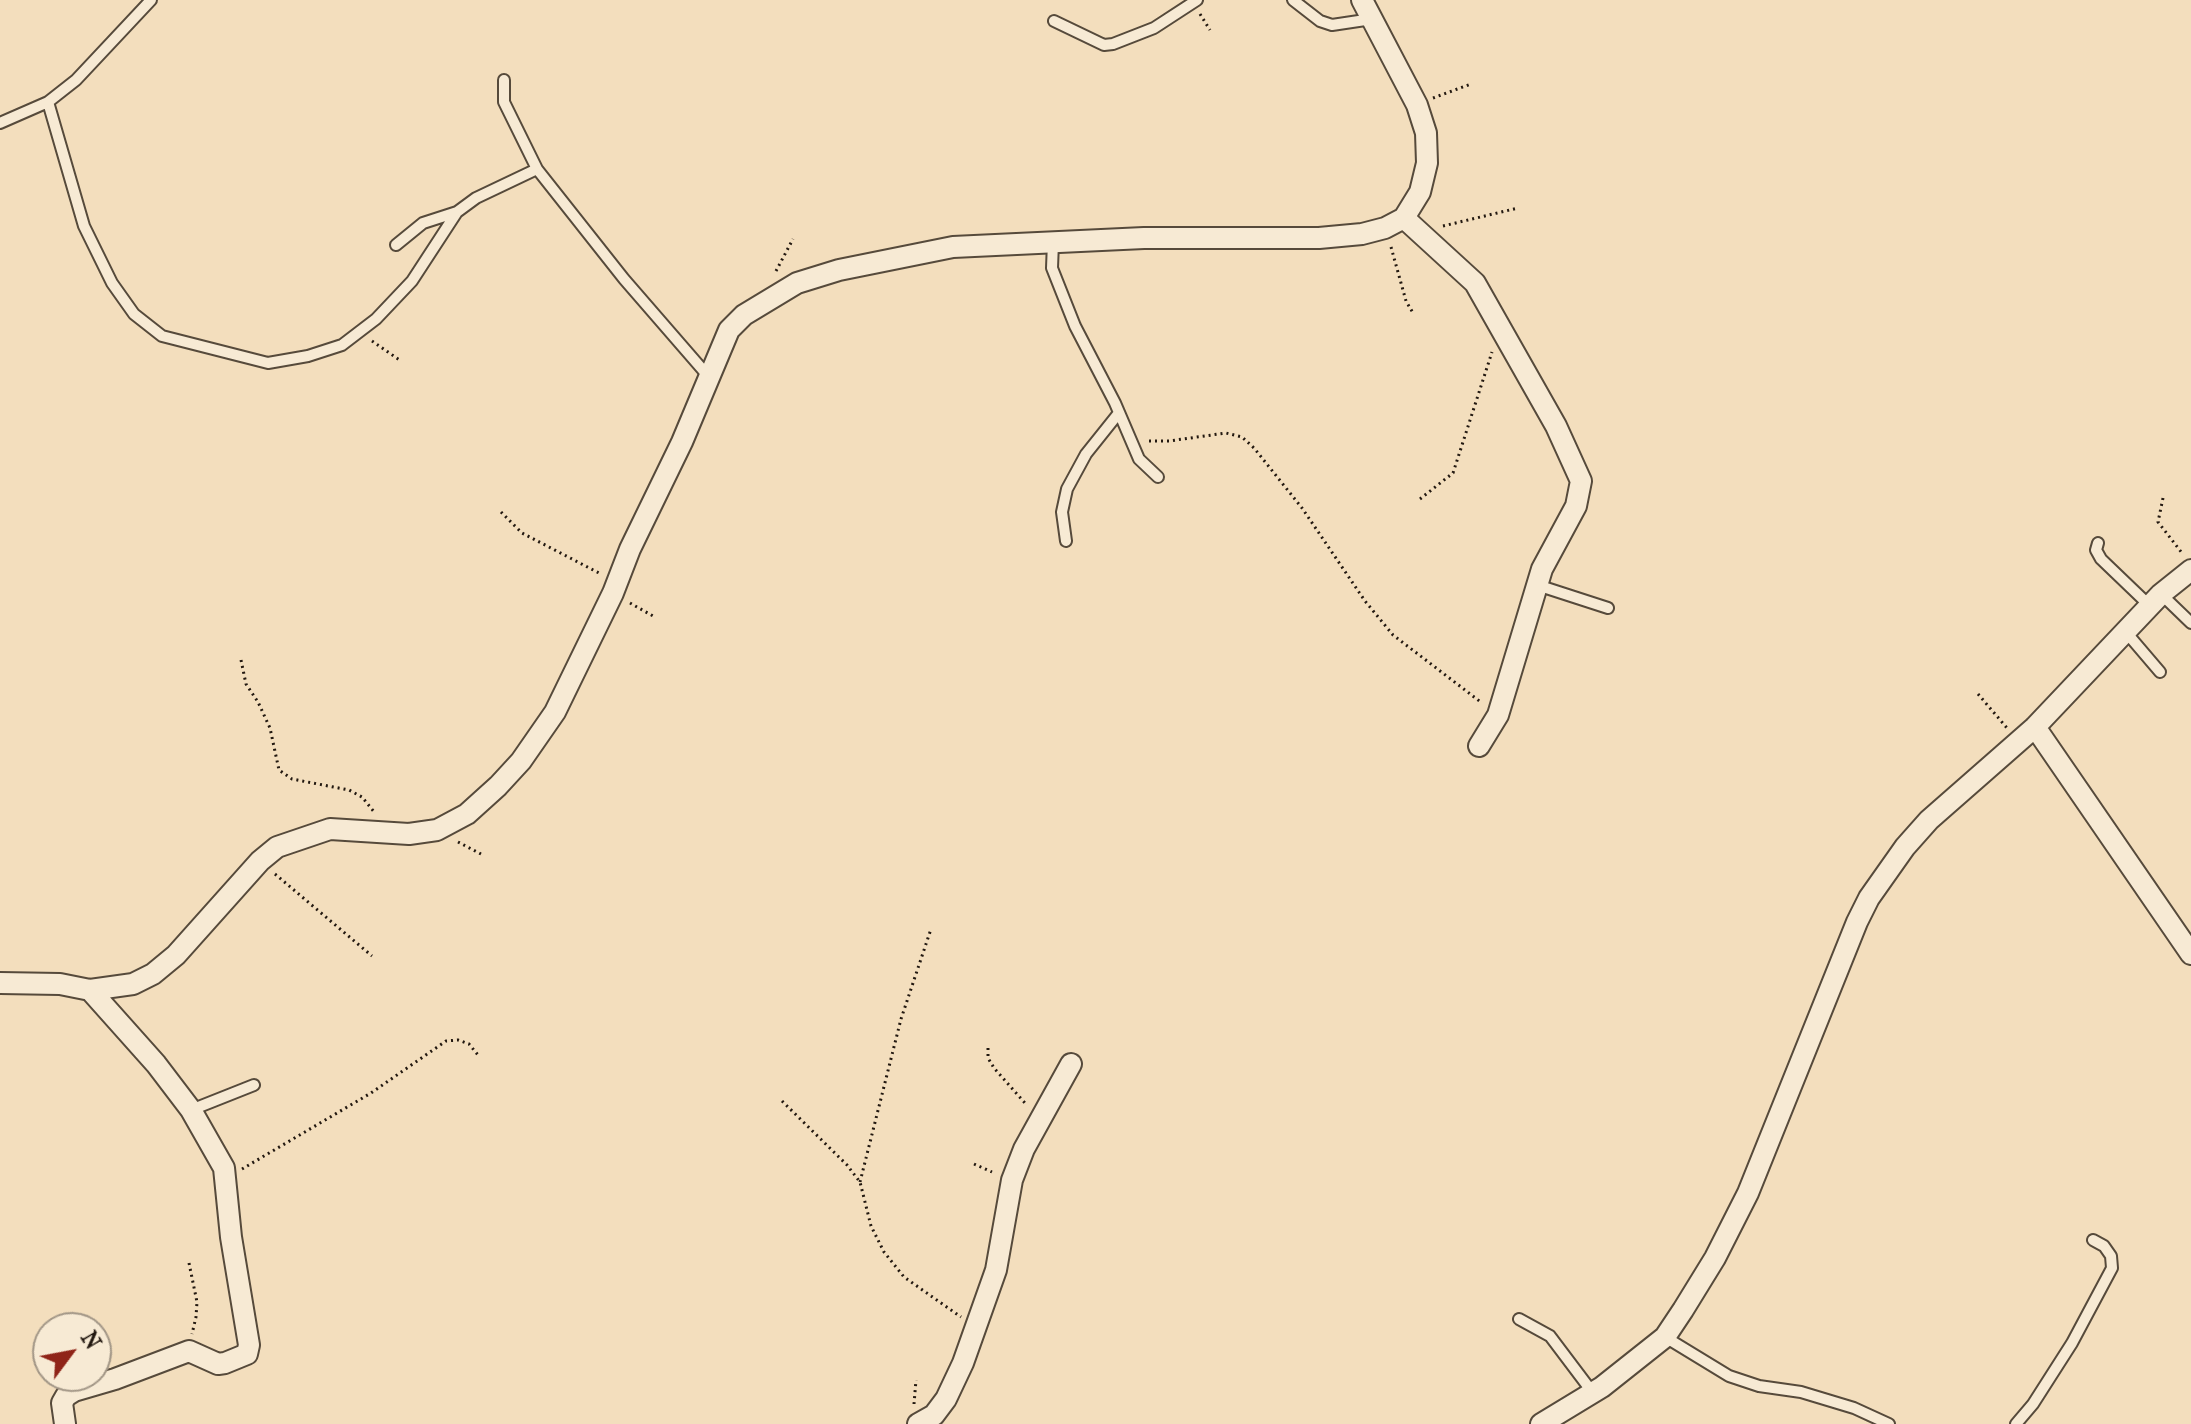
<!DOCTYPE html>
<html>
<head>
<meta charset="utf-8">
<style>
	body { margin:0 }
	#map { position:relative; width:2191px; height:1424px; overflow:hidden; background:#f3debd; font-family:"IM FELL French Canon",serif }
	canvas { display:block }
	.north { position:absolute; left:32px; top:1312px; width:80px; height:80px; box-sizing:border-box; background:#f7ead4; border:2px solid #a29686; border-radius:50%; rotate:58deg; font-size:22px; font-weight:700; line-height:32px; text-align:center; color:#221810 }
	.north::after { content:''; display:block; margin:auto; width:28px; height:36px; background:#8f2418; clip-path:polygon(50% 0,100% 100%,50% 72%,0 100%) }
</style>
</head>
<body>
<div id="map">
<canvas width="2191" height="1424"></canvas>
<div class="north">N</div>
</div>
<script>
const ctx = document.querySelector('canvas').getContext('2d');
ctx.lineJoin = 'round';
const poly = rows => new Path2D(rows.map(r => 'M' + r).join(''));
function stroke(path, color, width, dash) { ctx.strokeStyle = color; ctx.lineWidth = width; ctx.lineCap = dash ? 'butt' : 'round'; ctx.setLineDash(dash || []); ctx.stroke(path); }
const lane = poly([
	[1293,0,1320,21,1332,25,1372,19],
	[1054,21,1104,45,1113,44,1154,28,1197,0],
	[504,80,504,102,537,169],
	[48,102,84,226,112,283,134,314,162,336,268,363,308,356,342,345,376,319,412,281,457,212,476,198,537,169,624,279,709,377],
	[0,123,48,102,76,80,151,0],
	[1053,242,1052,268,1075,326,1115,403,1139,459,1158,477],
	[396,245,423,223,457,212],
	[1066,541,1062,512,1067,489,1086,454,1118,414],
	[2098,543,2096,550,2101,559,2150,606],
	[1537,585,1608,608],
	[2161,594,2191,623],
	[2125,631,2160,672],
	[191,1110,254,1085],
	[1519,1319,1550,1336,1593,1393],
	[1665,1337,1729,1376,1759,1386,1801,1392,1854,1408,1889,1424],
	[2016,1424,2033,1404,2072,1343,2112,1268,2111,1256,2104,1246,2093,1240]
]);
const street = poly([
	[1404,218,1475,283,1556,426,1581,481,1576,506,1542,569,1498,715,1479,746],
	[2035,727,2191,954],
	[0,983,60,984,90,990,133,984,153,974,176,955,260,861,277,847,330,829,409,834,437,830,467,814,498,786,521,761,555,712,613,593,630,549,682,442,729,330,744,315,797,283,839,270,953,247,1144,238,1319,238,1362,234,1385,228,1404,218,1420,192,1427,163,1426,133,1417,105,1362,0],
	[65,1424,62,1403,66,1396,74,1391,115,1379,189,1351,218,1364,225,1363,247,1354,249,1345,231,1237,224,1168,191,1110,156,1064,90,990],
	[918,1424,934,1415,946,1399,963,1363,996,1270,1012,1180,1024,1149,1071,1064],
	[1541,1424,1602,1387,1665,1337,1683,1310,1715,1258,1748,1193,1857,922,1869,898,1905,847,1929,820,2035,727,2161,594,2191,570]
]);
stroke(lane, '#564a3b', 14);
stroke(street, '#564a3b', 24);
stroke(poly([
	[1200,14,1210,30],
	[1433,98,1471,84],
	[1443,226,1518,208],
	[1391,247,1406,301,1413,313],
	[776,271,793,239],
	[372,341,401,361],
	[1149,441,1169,441,1226,433,1242,437,1254,448,1302,508,1365,601,1393,635,1482,703],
	[2163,498,2158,522,2182,553],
	[1420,499,1453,473,1492,352],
	[501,512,522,533,599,573],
	[630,603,653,616],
	[241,660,246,684,258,702,270,728,279,770,292,779,349,790,362,797,375,813],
	[1978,694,2007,728],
	[458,842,481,854],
	[275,874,372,956],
	[988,1048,988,1058,994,1068,1025,1103],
	[782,1101,847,1165,860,1182,871,1226,884,1252,904,1277,961,1317],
	[974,1164,992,1172],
	[242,1169,371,1093,446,1041,458,1040,469,1044,478,1055],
	[860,1182,901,1019,931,929],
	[189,1263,197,1302,196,1317,192,1334],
	[914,1404,916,1380]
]), '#221810', 3, [2, 4]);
stroke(lane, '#f7ead4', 10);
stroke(street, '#f7ead4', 20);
</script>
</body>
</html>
